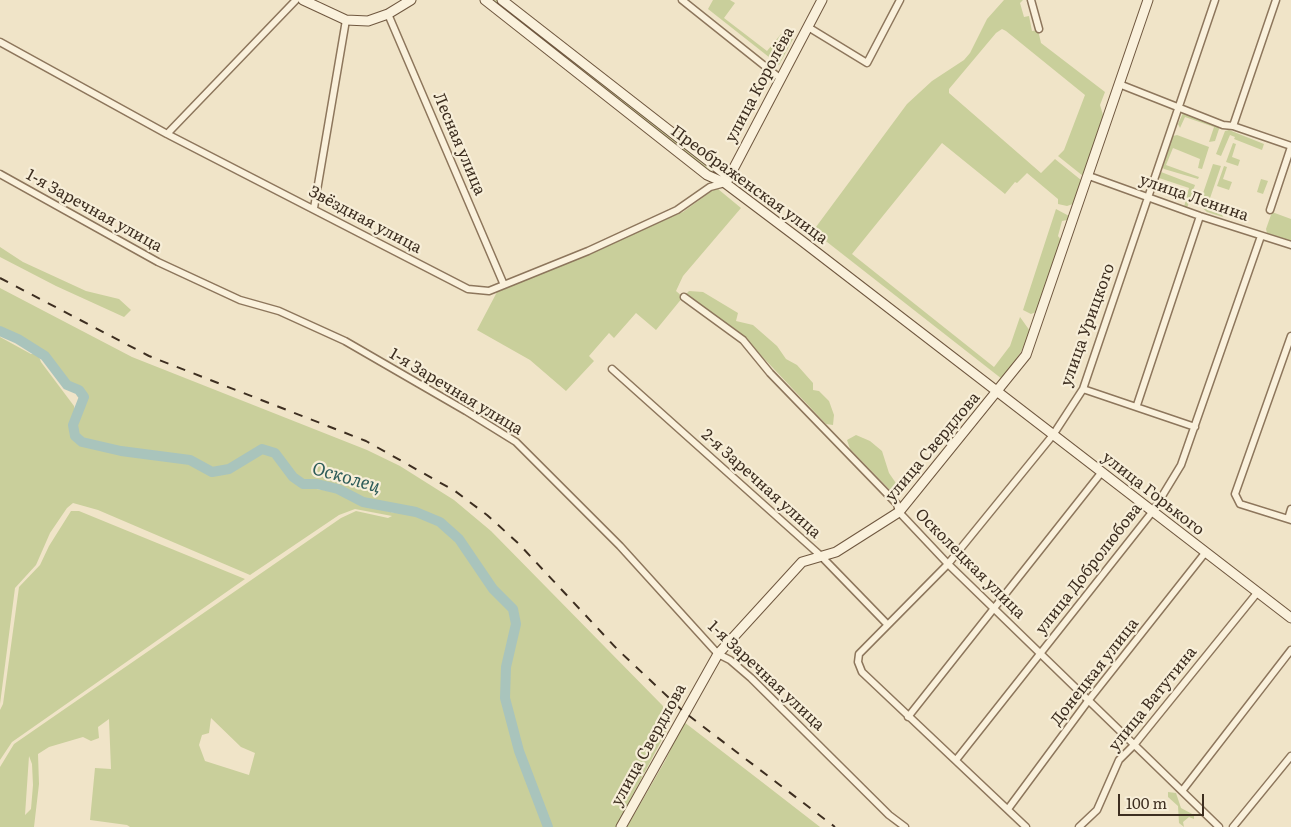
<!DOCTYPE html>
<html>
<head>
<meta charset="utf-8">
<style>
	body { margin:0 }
	#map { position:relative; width:1291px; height:827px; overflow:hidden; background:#f0e4c8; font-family:Literata,serif }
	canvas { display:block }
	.scale { position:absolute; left:1118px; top:794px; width:86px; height:22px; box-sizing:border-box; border:2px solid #3d2e20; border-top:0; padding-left:6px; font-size:15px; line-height:18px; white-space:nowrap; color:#3d2e20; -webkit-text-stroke:4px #f7eed8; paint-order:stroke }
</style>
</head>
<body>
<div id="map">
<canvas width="1291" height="827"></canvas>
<div class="scale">100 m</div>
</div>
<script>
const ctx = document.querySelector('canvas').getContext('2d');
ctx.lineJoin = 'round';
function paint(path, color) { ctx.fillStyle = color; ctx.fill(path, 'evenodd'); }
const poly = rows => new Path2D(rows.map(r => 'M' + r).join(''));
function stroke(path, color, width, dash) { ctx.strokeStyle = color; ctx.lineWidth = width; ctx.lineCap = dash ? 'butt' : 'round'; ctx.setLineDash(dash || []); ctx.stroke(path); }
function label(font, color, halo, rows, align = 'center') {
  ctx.font = font + ' Literata,serif'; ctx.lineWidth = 4.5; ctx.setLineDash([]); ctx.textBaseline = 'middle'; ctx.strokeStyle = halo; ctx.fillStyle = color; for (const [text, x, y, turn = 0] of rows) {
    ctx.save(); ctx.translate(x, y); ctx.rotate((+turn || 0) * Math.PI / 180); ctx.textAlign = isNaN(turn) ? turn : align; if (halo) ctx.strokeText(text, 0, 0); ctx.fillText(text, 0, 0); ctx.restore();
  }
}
paint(poly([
	[490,0,497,0,715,173,712,176],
	[713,0,730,0,735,3,724,18,767,51,781,34,793,39,779,65,708,9],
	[1004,0,1023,0,1020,3,1024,17,1029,16,1032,31,1038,30,1041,43,1105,92,1100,105,1103,115,1083,176,1058,156,1064,150,1085,95,1006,31,1002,29,996,33,949,89,949,93,1041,173,1055,159,1081,180,1073,204,1067,206,1058,204,1058,199,1027,173,1017,183,1015,182,1005,194,942,143,852,254,994,367,1010,346,1020,317,1030,331,1021,352,1002,379,813,231,907,104,932,81,964,60,970,53,987,19],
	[1183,113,1220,126,1215,141,1209,142,1214,127,1185,117,1180,128,1178,124],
	[1229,130,1264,144,1262,150,1234,139,1235,137,1230,135,1221,156,1216,154,1225,131],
	[1177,135,1209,147,1202,169,1198,168,1200,159,1173,148,1166,165,1199,177,1198,179,1164,169,1161,166,1173,136],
	[1233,143,1236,144,1232,157,1240,160,1238,166,1226,162],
	[1213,164,1221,166,1207,207,1221,212,1223,217,1207,212,1199,205],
	[1224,166,1227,167,1223,179,1232,182,1229,190,1217,186],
	[1161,172,1195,185,1187,208,1184,207,1189,188,1159,178,1151,195,1159,173],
	[1261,179,1268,181,1263,194,1257,192],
	[718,189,741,208,683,276,676,291,683,297,656,330,636,313,614,338,609,333,589,356,594,361,566,391,530,360,477,330,497,292,683,212,713,190],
	[1056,209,1069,216,1067,220,1062,221,1058,236,1061,240,1036,312,1031,314,1023,310],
	[1272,212,1291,219,1291,242,1267,233,1266,229],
	[0,247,23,262,86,291,119,299,131,310,124,317,56,286,0,257],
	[0,288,132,357,367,450,400,466,454,500,491,531,663,706,663,718,668,728,616,827,130,827,127,825,90,820,95,768,111,769,109,719,98,727,99,738,91,741,83,737,49,747,38,754,39,784,34,827,0,827,0,767,14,744,341,518,356,511,388,518,392,516,355,509,339,515,250,575,98,510,73,503,67,508,50,533,36,565,15,588,0,704,0,337,31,354,38,354,41,362,74,406,76,416,71,426,74,438,82,443,102,449,190,462,212,475,229,471,262,452,273,454,292,479,302,487,338,492,363,504,394,513,394,505,365,499,339,487,316,481,302,481,295,475,283,457,274,450,263,448,229,466,208,469,191,458,98,445,83,441,76,436,73,426,85,397,80,389,68,384,46,355,19,337,0,329],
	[211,718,241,747,255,753,249,775,205,761,199,745,202,735,209,733],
	[29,756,32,764,33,785,31,809,25,815],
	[689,291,703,292,738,313,736,321,753,325,777,346,786,359,797,365,813,383,813,390,819,391,829,401,834,415,833,425,826,424,738,331,685,295],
	[856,435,870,441,882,451,889,473,900,489,897,493,893,493,850,449,847,440],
	[71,511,79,511,245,579,12,742,0,760,0,710,3,704,19,587,40,565,49,546],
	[684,722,762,782,820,827,627,827,665,761],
	[1168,792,1176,793,1181,808,1194,815,1194,819,1189,817,1183,822,1184,827,1179,823,1178,806,1168,797]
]), '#c9cf9b');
stroke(poly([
	[0,331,18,339,45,356,67,385,79,390,84,397,73,425,75,436,82,442,121,451,190,460,212,472,229,469,262,449,275,453,293,477,303,484,317,484,338,489,363,502,416,512,440,522,459,539,493,589,513,609,516,624,506,667,505,698,519,751,548,827]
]), '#a9c4bc', 10);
const street = poly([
	[682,0,781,79],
	[1031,0,1039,29],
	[388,14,504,285],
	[808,27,867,63,900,0],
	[0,42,167,134,468,289,489,291,588,251,677,210,710,187,725,183],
	[1119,84,1223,125,1233,126,1291,146],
	[1233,126,1276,0],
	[167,134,296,0],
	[0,174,158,262,240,300,279,311,345,341,466,411,516,442,620,546,718,654,730,660,751,678,889,815,905,827],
	[1089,176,1200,216,1291,245],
	[314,208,346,20],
	[1270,210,1291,147],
	[684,297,743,340,770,373,897,504,899,512,948,564,1219,827],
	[1291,336,1235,494,1240,504,1291,520],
	[612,369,821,556,887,624],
	[1083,389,1195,427],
	[1137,405,1200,216],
	[1288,519,1291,509],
	[908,717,1101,473],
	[956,760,1153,511,1181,465,1261,236],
	[1182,791,1291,650],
	[1008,809,1088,701,1205,553],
	[1026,827,862,672,858,662,859,654,948,564,1053,435,1083,389,1215,0],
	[1079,827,1097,810,1119,760,1134,745,1257,593],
	[1233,827,1291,756]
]);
const secondary = poly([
	[303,0,346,20,368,21,388,14,411,0],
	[485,0,707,175,725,183,802,241,1291,618],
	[502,0,729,177],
	[727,181,822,0],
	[621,827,718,654,802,562,836,552,899,512,1026,355,1148,0]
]);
stroke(street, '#8d765c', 9);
stroke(secondary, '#6f573f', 11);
stroke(street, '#faf1dc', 6);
stroke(secondary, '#faf1dc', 9);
stroke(poly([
	[0,278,149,356,366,441,455,491,487,515,518,543,617,649,684,712,835,827]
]), '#3d2e20', 2, [9, 9]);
label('16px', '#3d2e20', '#f7eed8', [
	["улица Королёва",760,85,-62],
	["Лесная улица",459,144,67],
	["Преображенская улица",749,185,36],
	["улица Ленина",1194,198,19],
	["1-я Заречная улица",94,211,29],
	["Звёздная улица",365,220,28],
	["улица Урицкого",1088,325,-70],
	["1-я Заречная улица",456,392,31],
	["улица Свердлова",933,447,-50],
	["2-я Заречная улица",761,484,42],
	["улица Горького",1153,494,38],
	["Осколецкая улица",970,564,45],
	["улица Добролюбова",1089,569,-52],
	["Донецкая улица",1095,672,-52],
	["1-я Заречная улица",766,676,43],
	["улица Ватутина",1153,699,-51],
	["улица Свердлова",649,745,-61]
]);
label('italic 18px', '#2f5d5a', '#f7eed8', [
	["Осколец",346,478,16]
]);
</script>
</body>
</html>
